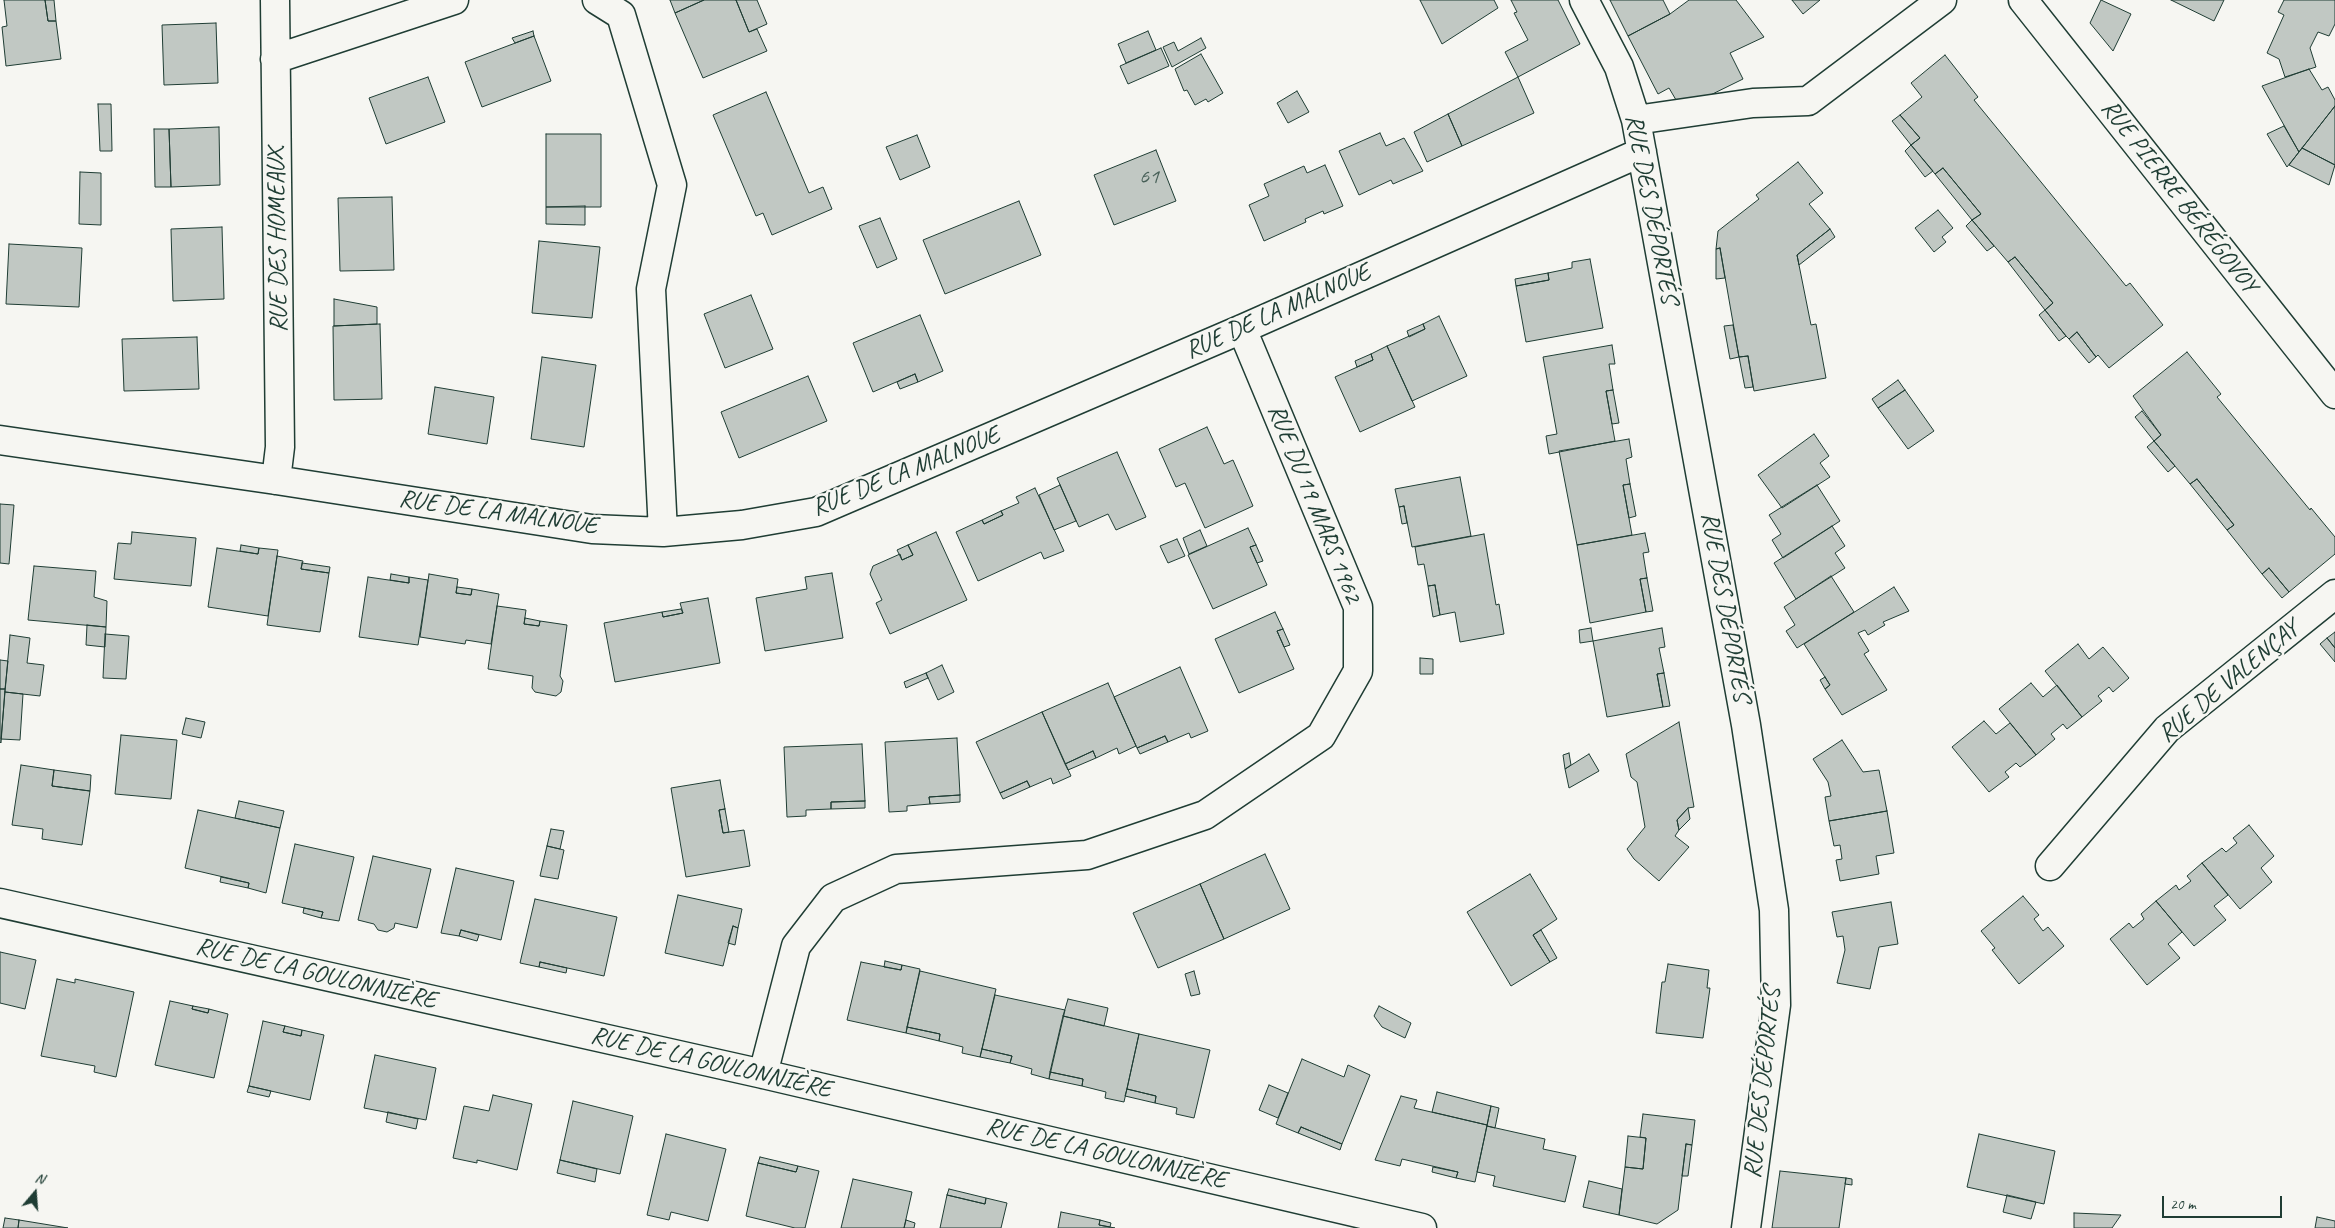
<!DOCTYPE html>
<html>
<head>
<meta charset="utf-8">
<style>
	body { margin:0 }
	#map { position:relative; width:2335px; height:1228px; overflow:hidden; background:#f6f6f2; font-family:Caveat,sans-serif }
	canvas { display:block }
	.north { position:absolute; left:10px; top:1168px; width:50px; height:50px; -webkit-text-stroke:4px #f6f6f2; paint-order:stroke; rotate:18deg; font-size:14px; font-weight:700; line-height:20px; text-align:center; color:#1f3d34 }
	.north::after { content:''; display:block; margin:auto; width:18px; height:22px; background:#1f3d34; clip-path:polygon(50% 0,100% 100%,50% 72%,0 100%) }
	.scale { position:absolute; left:2162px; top:1196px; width:120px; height:22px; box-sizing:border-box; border:2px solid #1f3d34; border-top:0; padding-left:6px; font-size:15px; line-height:18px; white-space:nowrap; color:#1f3d34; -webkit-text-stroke:4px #f6f6f2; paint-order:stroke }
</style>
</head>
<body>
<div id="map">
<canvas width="2335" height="1228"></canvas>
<div class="north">N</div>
<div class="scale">20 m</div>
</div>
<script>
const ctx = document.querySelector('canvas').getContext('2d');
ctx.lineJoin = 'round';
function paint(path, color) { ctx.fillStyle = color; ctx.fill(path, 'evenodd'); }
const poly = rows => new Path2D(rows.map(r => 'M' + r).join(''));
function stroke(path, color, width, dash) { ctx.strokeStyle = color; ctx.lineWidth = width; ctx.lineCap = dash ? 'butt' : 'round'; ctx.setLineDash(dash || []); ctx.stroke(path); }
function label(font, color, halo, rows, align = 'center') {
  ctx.font = font + ' Caveat,sans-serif'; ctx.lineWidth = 5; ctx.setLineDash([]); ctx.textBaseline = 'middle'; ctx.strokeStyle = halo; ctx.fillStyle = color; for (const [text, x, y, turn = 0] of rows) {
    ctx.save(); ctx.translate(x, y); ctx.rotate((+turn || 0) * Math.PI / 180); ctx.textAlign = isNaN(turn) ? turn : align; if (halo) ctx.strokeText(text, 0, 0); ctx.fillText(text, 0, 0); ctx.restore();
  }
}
const building = poly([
	[4,0,45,0,48,21,56,21,61,59,6,66,2,27,7,26,4,0],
	[45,0,54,0,56,21,48,21,45,0],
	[670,0,704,0,675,13,670,0],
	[704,0,736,0,749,32,757,29,767,51,703,78,675,13,704,0],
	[736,0,757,0,767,24,749,32,736,0],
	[1420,0,1494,0,1498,8,1442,44,1420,0],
	[1511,0,1558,0,1580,44,1518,77,1505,52,1528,40,1514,13,1517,12,1511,0],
	[1610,0,1663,0,1670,14,1628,36,1610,0],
	[1689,0,1736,0,1764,37,1730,53,1743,79,1686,107,1679,105,1669,88,1658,94,1628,36,1670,14,1689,0],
	[1792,0,1820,0,1803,14,1792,0],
	[2101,0,2131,14,2113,51,2090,23,2101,0],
	[2171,0,2224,0,2214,21,2171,0],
	[2284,0,2335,0,2335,24,2329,36,2318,32,2310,48,2316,67,2285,77,2279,59,2267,53,2284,15,2278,12,2284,0],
	[216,23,218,83,164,85,162,25,216,23],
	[533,31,534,36,515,43,512,38,533,31],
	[1148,31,1156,50,1126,63,1118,44,1148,31],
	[534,36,551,81,482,107,465,62,534,36],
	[1201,38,1206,48,1172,67,1163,47,1174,42,1178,51,1201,38],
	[1161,48,1169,66,1128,84,1120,66,1161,48],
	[1201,54,1223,93,1208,102,1206,99,1195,105,1187,90,1184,91,1175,69,1201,54],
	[1945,55,1978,97,1974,100,2126,286,2130,283,2163,325,2109,368,2098,355,2096,357,2077,332,2069,339,2066,336,2045,310,2053,303,2015,257,2008,262,1972,220,1981,214,1943,168,1935,174,1911,145,1920,138,1900,115,1922,97,1911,83,1945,55],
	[2309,69,2322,90,2328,87,2335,100,2335,106,2299,152,2262,86,2309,69],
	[428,77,445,122,386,144,369,98,428,77],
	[1518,77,1534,113,1462,146,1448,114,1518,77],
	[1297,91,1309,112,1288,123,1277,103,1297,91],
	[766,92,809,193,823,187,832,209,772,235,763,213,756,216,713,115,766,92],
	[98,104,111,104,112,151,100,151,98,104],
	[2335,106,2335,165,2302,148,2335,106],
	[1448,114,1462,146,1427,162,1414,132,1448,114],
	[1900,115,1920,138,1911,145,1892,121,1900,115],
	[2284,126,2299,152,2287,167,2267,134,2284,126],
	[219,127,220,185,171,187,169,129,219,127],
	[154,129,169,129,171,187,155,187,154,129],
	[1380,133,1386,146,1404,138,1423,171,1393,184,1391,180,1359,195,1339,151,1380,133],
	[546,134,601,134,601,207,546,207,546,134],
	[917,135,930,167,900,180,886,147,917,135],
	[1911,145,1933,171,1925,177,1905,151,1911,145],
	[2302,148,2335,165,2329,185,2289,165,2302,148],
	[1156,150,1176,201,1114,225,1094,175,1156,150],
	[1798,162,1823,193,1809,204,1830,229,1797,255,1811,325,1816,324,1826,378,1754,391,1748,356,1739,357,1720,248,1716,249,1718,231,1759,199,1756,195,1798,162],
	[1325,165,1343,206,1324,214,1323,211,1305,219,1306,222,1264,241,1249,205,1269,196,1264,184,1304,166,1307,173,1325,165],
	[1943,168,1981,214,1972,220,1935,174,1943,168],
	[80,172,101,173,101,225,79,224,80,172],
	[392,197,394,270,340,271,338,198,392,197],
	[1019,201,1041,255,945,294,923,240,1019,201],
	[585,206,585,225,546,224,546,207,585,206],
	[1938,210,1953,228,1942,237,1946,242,1934,252,1915,228,1938,210],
	[880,218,897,259,877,268,859,226,880,218],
	[1972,220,1994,246,1987,251,1966,226,1972,220],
	[222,227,224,299,173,301,171,229,222,227],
	[1830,229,1835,237,1799,265,1797,255,1830,229],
	[539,241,600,247,592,318,532,313,539,241],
	[9,244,82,248,79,307,6,304,9,244],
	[1720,248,1725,278,1716,279,1716,249,1720,248],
	[2015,257,2053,303,2045,310,2008,262,2015,257],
	[1590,259,1603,328,1526,342,1516,286,1549,280,1548,273,1572,268,1572,262,1590,259],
	[1548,273,1549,280,1516,286,1515,279,1548,273],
	[751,295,773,349,725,368,704,314,751,295],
	[334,299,377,307,377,324,334,326,334,299],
	[2045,310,2066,336,2059,341,2039,315,2045,310],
	[920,315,943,371,918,382,915,374,873,392,853,343,920,315],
	[1439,316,1467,376,1412,401,1387,346,1425,329,1423,324,1439,316],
	[380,324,382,399,334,400,333,326,380,324],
	[1423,324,1425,329,1409,337,1407,331,1423,324],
	[1733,325,1739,357,1730,359,1724,326,1733,325],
	[2077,332,2096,357,2089,363,2069,339,2077,332],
	[197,337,199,389,124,391,122,339,197,337],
	[1612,345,1615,364,1609,364,1613,390,1606,391,1615,441,1549,454,1546,436,1557,434,1543,357,1612,345],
	[1387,346,1415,407,1360,432,1335,377,1373,360,1371,354,1387,346],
	[2187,352,2221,394,2217,397,2310,510,2311,508,2335,537,2335,554,2289,592,2269,568,2262,574,2227,530,2234,525,2197,479,2190,484,2154,441,2161,435,2133,396,2187,352],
	[1371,354,1373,360,1357,367,1355,361,1371,354],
	[1748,356,1753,387,1745,388,1739,357,1748,356],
	[542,357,596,365,584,447,531,439,542,357],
	[915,374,918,382,900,389,897,382,915,374],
	[808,376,827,421,739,458,721,412,808,376],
	[1898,380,1905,390,1878,408,1872,399,1898,380],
	[435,387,494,397,487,444,428,434,435,387],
	[1613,390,1619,423,1612,424,1606,391,1613,390],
	[1905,390,1934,431,1908,449,1878,408,1905,390],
	[2142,411,2161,435,2154,441,2135,417,2142,411],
	[1207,427,1224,464,1233,460,1253,506,1205,528,1185,483,1176,487,1159,449,1207,427],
	[1814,434,1829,456,1820,463,1830,477,1782,508,1758,475,1814,434],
	[1629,439,1632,457,1626,459,1630,484,1623,485,1632,535,1577,545,1559,451,1629,439],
	[2154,441,2175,466,2168,472,2147,447,2154,441],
	[1117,452,1146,517,1116,530,1108,514,1079,527,1057,478,1117,452],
	[1460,477,1471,536,1412,547,1404,506,1399,507,1395,489,1460,477],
	[2197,479,2234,525,2227,530,2190,484,2197,479],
	[1630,484,1636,516,1629,518,1623,485,1630,484],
	[1060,485,1076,521,1054,530,1039,495,1060,485],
	[1817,485,1840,521,1783,558,1772,540,1781,534,1769,515,1817,485],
	[1035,488,1064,551,1044,559,1041,552,978,581,956,532,982,520,984,524,1003,515,1001,511,1019,503,1016,497,1035,488],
	[0,504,14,505,9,564,0,563,0,504],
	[1404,506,1407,523,1402,524,1399,507,1404,506],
	[1001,511,1003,515,984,524,982,520,1001,511],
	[1832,526,1845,546,1835,553,1845,568,1796,599,1774,563,1832,526],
	[1248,528,1256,545,1250,547,1267,585,1213,609,1188,555,1248,528],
	[1200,530,1207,546,1189,554,1183,538,1200,530],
	[132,532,196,538,191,586,114,579,118,543,131,544,132,532],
	[936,532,967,600,890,634,876,603,882,600,870,574,873,566,900,554,902,560,913,555,908,545,936,532],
	[1645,533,1649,552,1643,553,1647,578,1640,579,1646,612,1590,623,1577,545,1645,533],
	[1484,534,1496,605,1499,604,1504,634,1460,642,1455,612,1440,615,1435,585,1428,586,1424,564,1418,565,1415,547,1484,534],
	[1177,539,1185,556,1168,563,1160,546,1177,539],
	[241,545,259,548,258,554,240,551,241,545],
	[908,545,913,555,902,560,897,550,908,545],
	[1256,545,1263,561,1257,563,1250,547,1256,545],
	[217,548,258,554,259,548,278,550,268,616,208,607,217,548],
	[277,556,303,561,301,569,329,573,320,632,267,625,277,556],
	[302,563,330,567,329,573,301,569,302,563],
	[34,566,96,571,94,597,107,601,106,627,28,620,34,566],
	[2269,568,2289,592,2282,598,2262,574,2269,568],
	[832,573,843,638,765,651,756,598,807,589,805,577,832,573],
	[391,574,409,577,409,583,390,580,391,574],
	[429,574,458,579,456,593,471,595,472,589,499,594,491,644,466,640,465,644,420,637,429,574],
	[1831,576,1854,612,1797,648,1786,631,1795,625,1784,607,1831,576],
	[368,577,409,583,409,577,428,580,418,645,359,637,368,577],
	[1647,578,1653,611,1646,612,1640,579,1647,578],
	[1435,585,1440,615,1433,617,1428,586,1435,585],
	[457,587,472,589,471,595,456,593,457,587],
	[1894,587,1909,611,1883,622,1885,625,1868,635,1865,630,1858,633,1869,651,1864,654,1887,690,1842,715,1825,689,1830,685,1804,644,1894,587],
	[708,598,720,663,615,682,604,623,662,612,663,617,683,613,680,603,708,598],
	[497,606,526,610,524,624,539,626,540,621,567,625,560,676,563,681,561,692,556,696,535,692,532,688,533,676,488,669,497,606],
	[681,609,683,613,663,617,662,612,681,609],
	[1275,612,1283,629,1277,631,1294,669,1239,693,1215,639,1275,612],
	[525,618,540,621,539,626,524,624,525,618],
	[87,625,106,627,105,647,86,645,87,625],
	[1591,628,1593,641,1580,643,1579,630,1591,628],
	[1662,628,1665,647,1659,648,1664,673,1657,674,1663,707,1607,717,1593,641,1662,628],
	[1283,629,1290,645,1284,647,1277,631,1283,629],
	[2335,632,2335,648,2327,638,2335,632],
	[105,634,129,636,126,679,103,678,105,634],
	[10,635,30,638,27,663,44,665,40,696,5,692,10,635],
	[2327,638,2335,648,2335,662,2320,644,2327,638],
	[2078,644,2089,659,2103,647,2129,678,2113,692,2109,687,2098,696,2102,701,2082,717,2045,671,2078,644],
	[1420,658,1433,659,1433,674,1420,674,1420,658],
	[0,660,8,661,5,689,0,689,0,660],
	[942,665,954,692,938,700,926,673,942,665],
	[1180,667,1208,731,1191,738,1189,733,1168,742,1165,736,1137,748,1114,697,1180,667],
	[926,673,928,678,906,688,904,682,926,673],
	[1664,673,1670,706,1663,707,1657,674,1664,673],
	[1825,677,1830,685,1825,689,1820,680,1825,677],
	[1108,683,1136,746,1119,754,1117,748,1096,758,1093,751,1065,764,1042,712,1108,683],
	[2031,683,2043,697,2057,685,2082,717,2067,729,2063,724,2051,734,2055,739,2036,755,1999,709,2031,683],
	[0,689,5,689,1,743,0,742,0,689],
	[5,692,23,694,20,740,1,739,5,692],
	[1042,712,1071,776,1053,784,1051,778,1030,787,1027,781,1000,793,976,742,1042,712],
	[186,718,205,722,201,738,182,734,186,718],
	[1984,721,1996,734,2010,723,2036,755,2020,767,2016,763,2005,772,2009,777,1989,792,1952,747,1984,721],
	[1679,722,1694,807,1688,808,1677,820,1679,830,1675,836,1689,847,1659,881,1634,859,1627,849,1645,827,1637,782,1631,777,1626,754,1679,722],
	[121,735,177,740,171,799,115,794,121,735],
	[1165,736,1168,742,1140,754,1137,748,1165,736],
	[957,738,960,795,929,797,930,804,907,806,907,811,889,812,885,742,957,738],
	[1842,740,1863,772,1879,770,1887,811,1829,821,1825,797,1831,796,1828,782,1813,759,1842,740],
	[862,744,865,801,831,802,831,809,806,810,806,816,787,817,784,747,862,744],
	[1093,751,1096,758,1068,770,1065,764,1093,751],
	[1569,753,1571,765,1565,769,1563,755,1569,753],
	[1589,754,1599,771,1569,788,1565,769,1589,754],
	[21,765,54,770,52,786,90,791,82,845,42,839,43,829,12,825,21,765],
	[54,770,91,775,90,791,52,786,54,770],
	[720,780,725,809,719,810,723,833,744,830,750,866,686,877,671,788,720,780],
	[1027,781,1030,787,1003,799,1000,793,1027,781],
	[960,795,960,802,930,804,929,797,960,795],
	[239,801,284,811,280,828,235,818,239,801],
	[865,801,865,808,831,809,831,802,865,801],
	[1688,808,1690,819,1679,830,1677,820,1688,808],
	[725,809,729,832,723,833,719,810,725,809],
	[198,810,280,828,266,893,248,888,249,883,185,868,198,810],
	[1887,811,1894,853,1876,856,1879,874,1840,881,1836,860,1842,859,1840,845,1834,846,1829,821,1887,811],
	[2249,825,2274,856,2261,868,2272,882,2240,909,2202,863,2222,848,2226,852,2237,843,2233,838,2249,825],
	[551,829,564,831,560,849,547,846,551,829],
	[295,844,354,857,339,921,321,918,323,912,282,903,295,844],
	[547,846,564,850,558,879,540,876,547,846],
	[1265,854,1290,909,1224,939,1200,884,1265,854],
	[373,856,431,869,417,928,395,923,394,928,387,932,378,930,374,924,358,920,373,856],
	[2202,863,2228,895,2214,906,2226,920,2194,946,2156,901,2176,885,2179,890,2191,881,2187,876,2202,863],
	[456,868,514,881,501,940,461,930,459,936,441,933,456,868],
	[1530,874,1557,919,1533,935,1550,962,1511,986,1467,912,1530,874],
	[221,877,249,883,248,888,220,882,221,877],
	[1200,884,1224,939,1158,968,1133,913,1200,884],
	[678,895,742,909,738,928,733,926,723,966,665,953,678,895],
	[2023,896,2039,915,2034,919,2043,931,2048,927,2064,946,2019,984,1992,950,1995,948,1981,931,2023,896],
	[535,899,617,917,604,976,540,962,539,967,520,963,535,899],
	[2156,901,2182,932,2168,944,2180,958,2147,985,2110,939,2129,923,2133,928,2144,919,2141,914,2156,901],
	[1891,902,1898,944,1879,947,1870,989,1837,983,1845,950,1843,936,1837,937,1832,912,1891,902],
	[304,908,323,912,321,918,303,913,304,908],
	[733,926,738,928,735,945,728,943,733,926],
	[461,930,479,935,477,941,459,936,461,930],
	[1541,930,1557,958,1550,962,1533,935,1541,930],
	[0,952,36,960,25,1009,0,1003,0,952],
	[885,961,902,965,901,970,884,967,885,961],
	[540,962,567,968,566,973,539,967,540,962],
	[861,962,901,970,902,965,920,969,906,1033,847,1020,861,962],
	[1668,964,1709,970,1707,988,1710,988,1703,1038,1656,1033,1662,982,1665,982,1668,964],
	[920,971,996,989,980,1057,962,1053,963,1047,939,1041,940,1034,907,1027,920,971],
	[1194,971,1200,994,1191,996,1185,974,1194,971],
	[57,979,75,983,75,979,134,992,116,1077,94,1072,95,1066,41,1056,57,979],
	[995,995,1065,1010,1049,1079,1031,1074,1032,1069,1010,1063,1012,1056,982,1049,995,995],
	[1068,999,1108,1008,1104,1026,1063,1016,1068,999],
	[170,1001,193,1006,192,1009,208,1013,209,1009,228,1014,214,1078,155,1065,170,1001],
	[193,1006,209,1009,208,1013,192,1009,193,1006],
	[1379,1006,1411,1023,1405,1038,1382,1027,1374,1016,1379,1006],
	[1063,1016,1139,1034,1124,1102,1105,1098,1106,1092,1082,1086,1083,1079,1050,1072,1063,1016],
	[263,1021,285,1026,283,1032,301,1036,302,1030,324,1035,310,1100,249,1086,263,1021],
	[285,1026,302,1030,301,1036,283,1032,285,1026],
	[907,1027,940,1034,939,1041,906,1033,907,1027],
	[1139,1034,1210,1050,1194,1118,1176,1114,1177,1108,1155,1103,1156,1096,1127,1089,1139,1034],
	[982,1049,1012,1056,1010,1063,980,1057,982,1049],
	[375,1055,436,1068,426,1120,364,1108,375,1055],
	[1302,1059,1344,1077,1348,1065,1370,1075,1342,1144,1301,1127,1298,1133,1276,1124,1302,1059],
	[1050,1072,1083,1079,1082,1086,1049,1079,1050,1072],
	[1269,1085,1288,1093,1278,1118,1259,1110,1269,1085],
	[249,1086,271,1091,269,1097,247,1092,249,1086],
	[1127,1089,1156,1096,1155,1103,1125,1096,1127,1089],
	[1437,1092,1491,1106,1487,1125,1432,1112,1437,1092],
	[493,1095,532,1104,517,1170,477,1160,477,1163,453,1158,464,1106,489,1111,493,1095],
	[1401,1096,1417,1100,1414,1108,1487,1125,1475,1182,1456,1178,1458,1172,1402,1159,1400,1166,1375,1160,1401,1096],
	[573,1101,633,1116,620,1174,560,1160,573,1101],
	[1491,1106,1499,1108,1495,1128,1487,1126,1491,1106],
	[388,1112,418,1119,416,1129,386,1122,388,1112],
	[1643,1114,1695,1120,1692,1145,1686,1144,1678,1210,1657,1224,1619,1215,1625,1167,1643,1169,1646,1138,1640,1137,1643,1114],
	[1487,1126,1545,1139,1543,1149,1576,1156,1565,1202,1493,1186,1495,1176,1477,1172,1487,1126],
	[1301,1127,1342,1144,1340,1150,1298,1133,1301,1127],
	[666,1134,726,1149,708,1221,671,1212,669,1220,647,1215,666,1134],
	[1979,1134,2055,1151,2044,1204,1967,1187,1979,1134],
	[1628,1136,1646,1138,1643,1169,1625,1167,1628,1136],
	[1686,1144,1692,1145,1688,1176,1682,1176,1686,1144],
	[760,1157,798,1166,796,1172,758,1163,760,1157],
	[560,1160,597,1169,595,1182,557,1173,560,1160],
	[758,1163,796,1172,798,1166,819,1171,805,1228,795,1228,746,1216,758,1163],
	[1433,1167,1458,1172,1456,1178,1432,1172,1433,1167],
	[1780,1171,1846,1178,1839,1228,1772,1228,1780,1171],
	[1846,1178,1852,1179,1852,1185,1845,1184,1846,1178],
	[853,1179,912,1192,904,1228,841,1228,853,1179],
	[1589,1181,1622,1189,1619,1215,1583,1207,1589,1181],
	[949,1189,986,1198,985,1204,947,1195,949,1189],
	[947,1195,985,1204,986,1198,1007,1203,1001,1228,940,1228,947,1195],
	[2007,1195,2036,1202,2031,1219,2003,1212,2007,1195],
	[1061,1212,1100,1220,1099,1225,1115,1228,1058,1228,1061,1212],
	[2074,1213,2121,1215,2112,1228,2074,1228,2074,1213],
	[2317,1217,2335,1221,2335,1228,2315,1228,2317,1217],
	[5,1218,19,1220,18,1228,3,1228,5,1218],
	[19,1220,68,1228,18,1228,19,1220],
	[906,1220,915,1223,914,1228,904,1228,906,1220],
	[1100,1220,1111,1223,1110,1227,1099,1225,1100,1220]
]);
paint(building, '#c1c8c3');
stroke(building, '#1f3d34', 1);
const minor = poly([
	[275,0,280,447,276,480],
	[597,0,621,15,672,185,651,289,663,532],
	[1584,0,1619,67,1636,120,1746,725,1774,910,1776,1005,1746,1228],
	[2023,0,2335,394],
	[275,59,454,0],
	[1636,120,1753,103,1808,101,1942,0],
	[0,440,276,480,592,529,663,532,742,525,816,512,1242,329,1642,152],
	[2050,866,2167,729,2335,594],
	[0,903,763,1074,1422,1228],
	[763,1074,796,946,833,898,896,869,1087,855,1205,815,1321,736,1358,671,1358,607,1242,329]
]);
stroke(minor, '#1f3d34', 31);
stroke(minor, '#f6f6f2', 28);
label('22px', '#486058', null, [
	["61",1149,177]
]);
label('25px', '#1f3d34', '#f6f6f2', [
	["RUE PIERRE BÉRÉGOVOY",2179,197,52],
	["RUE DES DÉPORTÉS",1651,209,79],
	["RUE DES HOMEAUX",278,240,-91],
	["RUE DE LA MALNOUE",1278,312,-24],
	["RUE DE LA MALNOUE",906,472,-22],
	["RUE DU 19 MARS 1962",1314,504,68],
	["RUE DE LA MALNOUE",498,513,8],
	["RUE DES DÉPORTÉS",1725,607,80],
	["RUE DE VALENÇAY",2229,682,-40],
	["RUE DE LA GOULONNIÈRE",316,974,13],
	["RUE DE LA GOULONNIÈRE",711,1063,13],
	["RUE DES DÉPORTÉS",1763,1083,-84],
	["RUE DE LA GOULONNIÈRE",1106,1154,13]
]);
</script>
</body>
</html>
